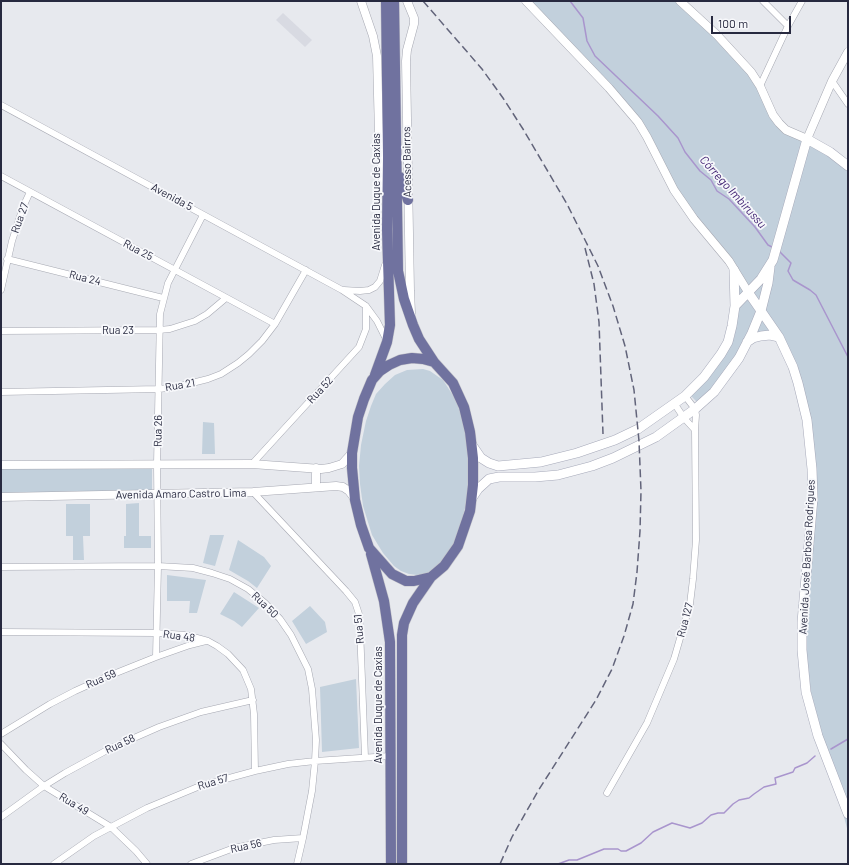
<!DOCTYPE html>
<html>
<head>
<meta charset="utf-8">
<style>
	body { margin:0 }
	#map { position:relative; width:849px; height:865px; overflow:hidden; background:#e7e9ee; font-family:Barlow,sans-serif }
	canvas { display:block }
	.frame { position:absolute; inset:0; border:2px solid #27293f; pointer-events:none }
	.scale { position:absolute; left:711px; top:16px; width:80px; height:18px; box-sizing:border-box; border:2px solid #27293f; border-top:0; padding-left:5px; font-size:12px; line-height:14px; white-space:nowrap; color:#27293f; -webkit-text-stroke:3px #f7f8fb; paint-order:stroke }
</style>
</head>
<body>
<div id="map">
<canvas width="849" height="865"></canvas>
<div class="frame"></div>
<div class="scale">100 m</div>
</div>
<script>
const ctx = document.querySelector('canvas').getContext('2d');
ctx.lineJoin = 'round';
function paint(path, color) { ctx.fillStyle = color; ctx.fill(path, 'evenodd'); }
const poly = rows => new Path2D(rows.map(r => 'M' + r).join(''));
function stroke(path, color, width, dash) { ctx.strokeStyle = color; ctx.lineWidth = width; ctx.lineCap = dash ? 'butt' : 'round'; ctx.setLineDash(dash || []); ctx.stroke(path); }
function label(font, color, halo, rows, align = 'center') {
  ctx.font = font + ' Barlow,sans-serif'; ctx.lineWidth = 3.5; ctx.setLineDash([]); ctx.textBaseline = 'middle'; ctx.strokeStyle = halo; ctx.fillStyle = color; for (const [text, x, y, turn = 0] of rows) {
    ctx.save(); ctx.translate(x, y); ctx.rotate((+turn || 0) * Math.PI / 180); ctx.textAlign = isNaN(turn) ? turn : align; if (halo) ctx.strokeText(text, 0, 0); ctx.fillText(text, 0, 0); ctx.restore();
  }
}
paint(poly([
	[283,13,312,40,305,47,276,20]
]), '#d8dae2');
paint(poly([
	[525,1,680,1,748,70,770,113,803,138,759,311,776,338,768,338,743,345,714,387,698,403,691,396,716,367,729,349,734,338,736,328,732,268,704,232,635,121],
	[808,140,848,168,848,832,811,693,806,650,806,624,814,523,805,401,764,313,773,265],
	[423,369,430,371,443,380,456,400,460,412,466,435,469,461,469,484,465,508,460,530,451,551,437,567,425,574,417,575,409,574,401,571,394,566,383,553,372,535,363,506,360,484,359,466,361,445,366,421,371,406,376,394,385,384,395,375,407,370],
	[203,422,214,423,215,454,202,454],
	[1,467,152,468,152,493,1,495],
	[139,503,139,536,151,536,151,548,124,548,124,536,126,536,126,504],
	[66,504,90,504,90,536,83,536,84,560,73,560,73,536,66,536],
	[210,535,224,535,215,566,203,563],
	[238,540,264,557,271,566,257,588,248,581,229,570],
	[167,575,206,580,197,613,189,613,190,601,167,601],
	[234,592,259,608,242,627,234,621,220,614],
	[310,606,325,622,327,632,306,644,292,621],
	[356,679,359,748,322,752,320,687]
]), '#c2d0dc');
stroke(poly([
	[570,1,583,18,587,41,595,56,658,116,678,138,685,152,700,171,711,180,717,191,729,199,755,227,768,245,774,248],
	[779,251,791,263,788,271,793,280,810,290,816,295,848,357],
	[831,749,848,739],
	[558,864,569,860,577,860,604,849,618,849,621,851,626,851,641,843,653,832,672,823,690,828,702,823,711,815,718,813,724,813,733,804,739,800,749,798,754,794,764,787,776,784,775,778,793,772,795,768,807,763,815,756]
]), '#a995cd', 1.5);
const minor = poly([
	[763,1,788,26],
	[832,81,848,104],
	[760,86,788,26,802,1],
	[1,105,342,290,366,306,377,321,387,341],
	[1,176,275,324],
	[7,259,163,298],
	[1,290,12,241,23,207,30,192],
	[344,290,360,291,369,290,375,287,380,281,385,265],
	[1,331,159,330,170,329,195,321,207,314,226,298],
	[1,392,159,389,176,387,208,379,221,374,238,363,249,354,262,341,275,324,306,270],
	[674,403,684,418,695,430],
	[252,464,359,347,366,329,366,306],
	[253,492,346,591,355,602,359,614,360,628,365,757],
	[1,567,158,566,193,568,212,573,230,579,248,589,265,603,280,619,291,635,308,669,312,689,316,740,315,761,312,791,303,838,297,864],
	[1,632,156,633,186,635,208,641,217,646,228,654,243,670,251,689,254,714,255,771],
	[156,657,158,566,157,464,160,314,168,283,203,215],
	[1,734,50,704,75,691,106,677,156,657,190,645,206,641],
	[1,744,26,770,44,786,111,827,136,851,147,864],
	[607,793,647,723,674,659,690,604,693,579,696,540,695,430,696,415,695,409,685,396],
	[1,817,44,786,65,773,109,749,159,727,201,712,253,700],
	[54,864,94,836,111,827,147,808,200,786,255,771,288,764,315,761,390,756],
	[191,864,234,848,274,840,303,838]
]);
const tertiary = poly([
	[361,1,373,36,377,56,379,134,384,192],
	[407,1,414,18,414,24,407,50,406,61,410,291,411,313],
	[526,1,609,88,638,122,647,137,674,190,694,219,729,261,748,292],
	[680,1,717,35,751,72,760,86,773,115,779,123,786,130,807,139,832,81,848,52],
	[1,465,252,464,321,469,329,468,342,464,352,453],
	[316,468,316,487],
	[1,497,253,492,336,486,343,487,349,491,355,499]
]);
const secondary = poly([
	[734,270,735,306],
	[748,292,779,337,793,367,798,383,807,420,812,469,813,498,802,622,802,650,806,692,818,736,848,814],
	[747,342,753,338,761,336,770,335,779,337],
	[472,445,481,458,489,463,498,466,541,462,577,453,615,440,638,429,685,396,704,377,721,354,728,342,732,326,735,306,761,279,773,260,807,139,830,152,848,166],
	[472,498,478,489,489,479,499,477,535,477,558,475,592,466,613,458,656,437,695,409,714,392,739,358,752,333,761,311,768,283,770,267]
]);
const primary = poly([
	[394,1,398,271,404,299,413,325,419,339,434,362],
	[400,177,408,200],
	[412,358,423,359,434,362,453,383,464,407,470,432,473,458,473,485,470,511,458,546,444,566,431,577,414,581,406,581,392,574,369,548,361,525,355,500,352,468,352,453,358,417,364,399,372,380,380,371,389,365,400,360,412,358],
	[375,375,387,342,390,325,387,229,388,157,386,1],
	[371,554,384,601,390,642,391,864],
	[402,864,402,635,404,623,413,603,431,577]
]);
stroke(minor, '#a6a8b2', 7);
stroke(tertiary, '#a6a8b2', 9);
stroke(secondary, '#a6a9b9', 10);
stroke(primary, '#c3c3c9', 11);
stroke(minor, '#fff', 6);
stroke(tertiary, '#fff', 8);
stroke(secondary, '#fff', 9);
stroke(primary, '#70729f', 10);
stroke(poly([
	[423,1,482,69,503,98,523,129,567,204,598,266,613,306,625,346,634,390,639,441,641,491,640,531,637,572,633,604,624,636,612,669,596,700,538,791,512,837,500,864],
	[585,248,594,284,599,322,603,434]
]), '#62647a', 1.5, [8, 4]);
label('11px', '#27293f', '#f7f8fb', [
	["Acesso Bairros",407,162,-91],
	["Avenida Duque de Caxias",376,192,-90],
	["Avenida 5",172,197,28],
	["Rua 27",20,218,-70],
	["Rua 25",138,250,28],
	["Rua 24",85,278,14],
	["Rua 23",118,330],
	["Rua 21",180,385,-10],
	["Rua 52",320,390,-47],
	["Rua 26",158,431,-89],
	["Avenida Amaro Castro Lima",181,494,-1],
	["Avenida José Barbosa Rodrigues",807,557,-87],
	["Rua 50",265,605,44],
	["Rua 127",685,620,-75],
	["Rua 51",359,629,-95],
	["Rua 48",179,636,8],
	["Rua 59",101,679,-24],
	["Avenida Duque de Caxias",378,705,-90],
	["Rua 58",120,744,-25],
	["Rua 57",213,782,-17],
	["Rua 49",74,804,31],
	["Rua 56",246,846,-12]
]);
label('italic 12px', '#442775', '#f7f8fb', [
	["Córrego Imbirussu",733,192,48]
]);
</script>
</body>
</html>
